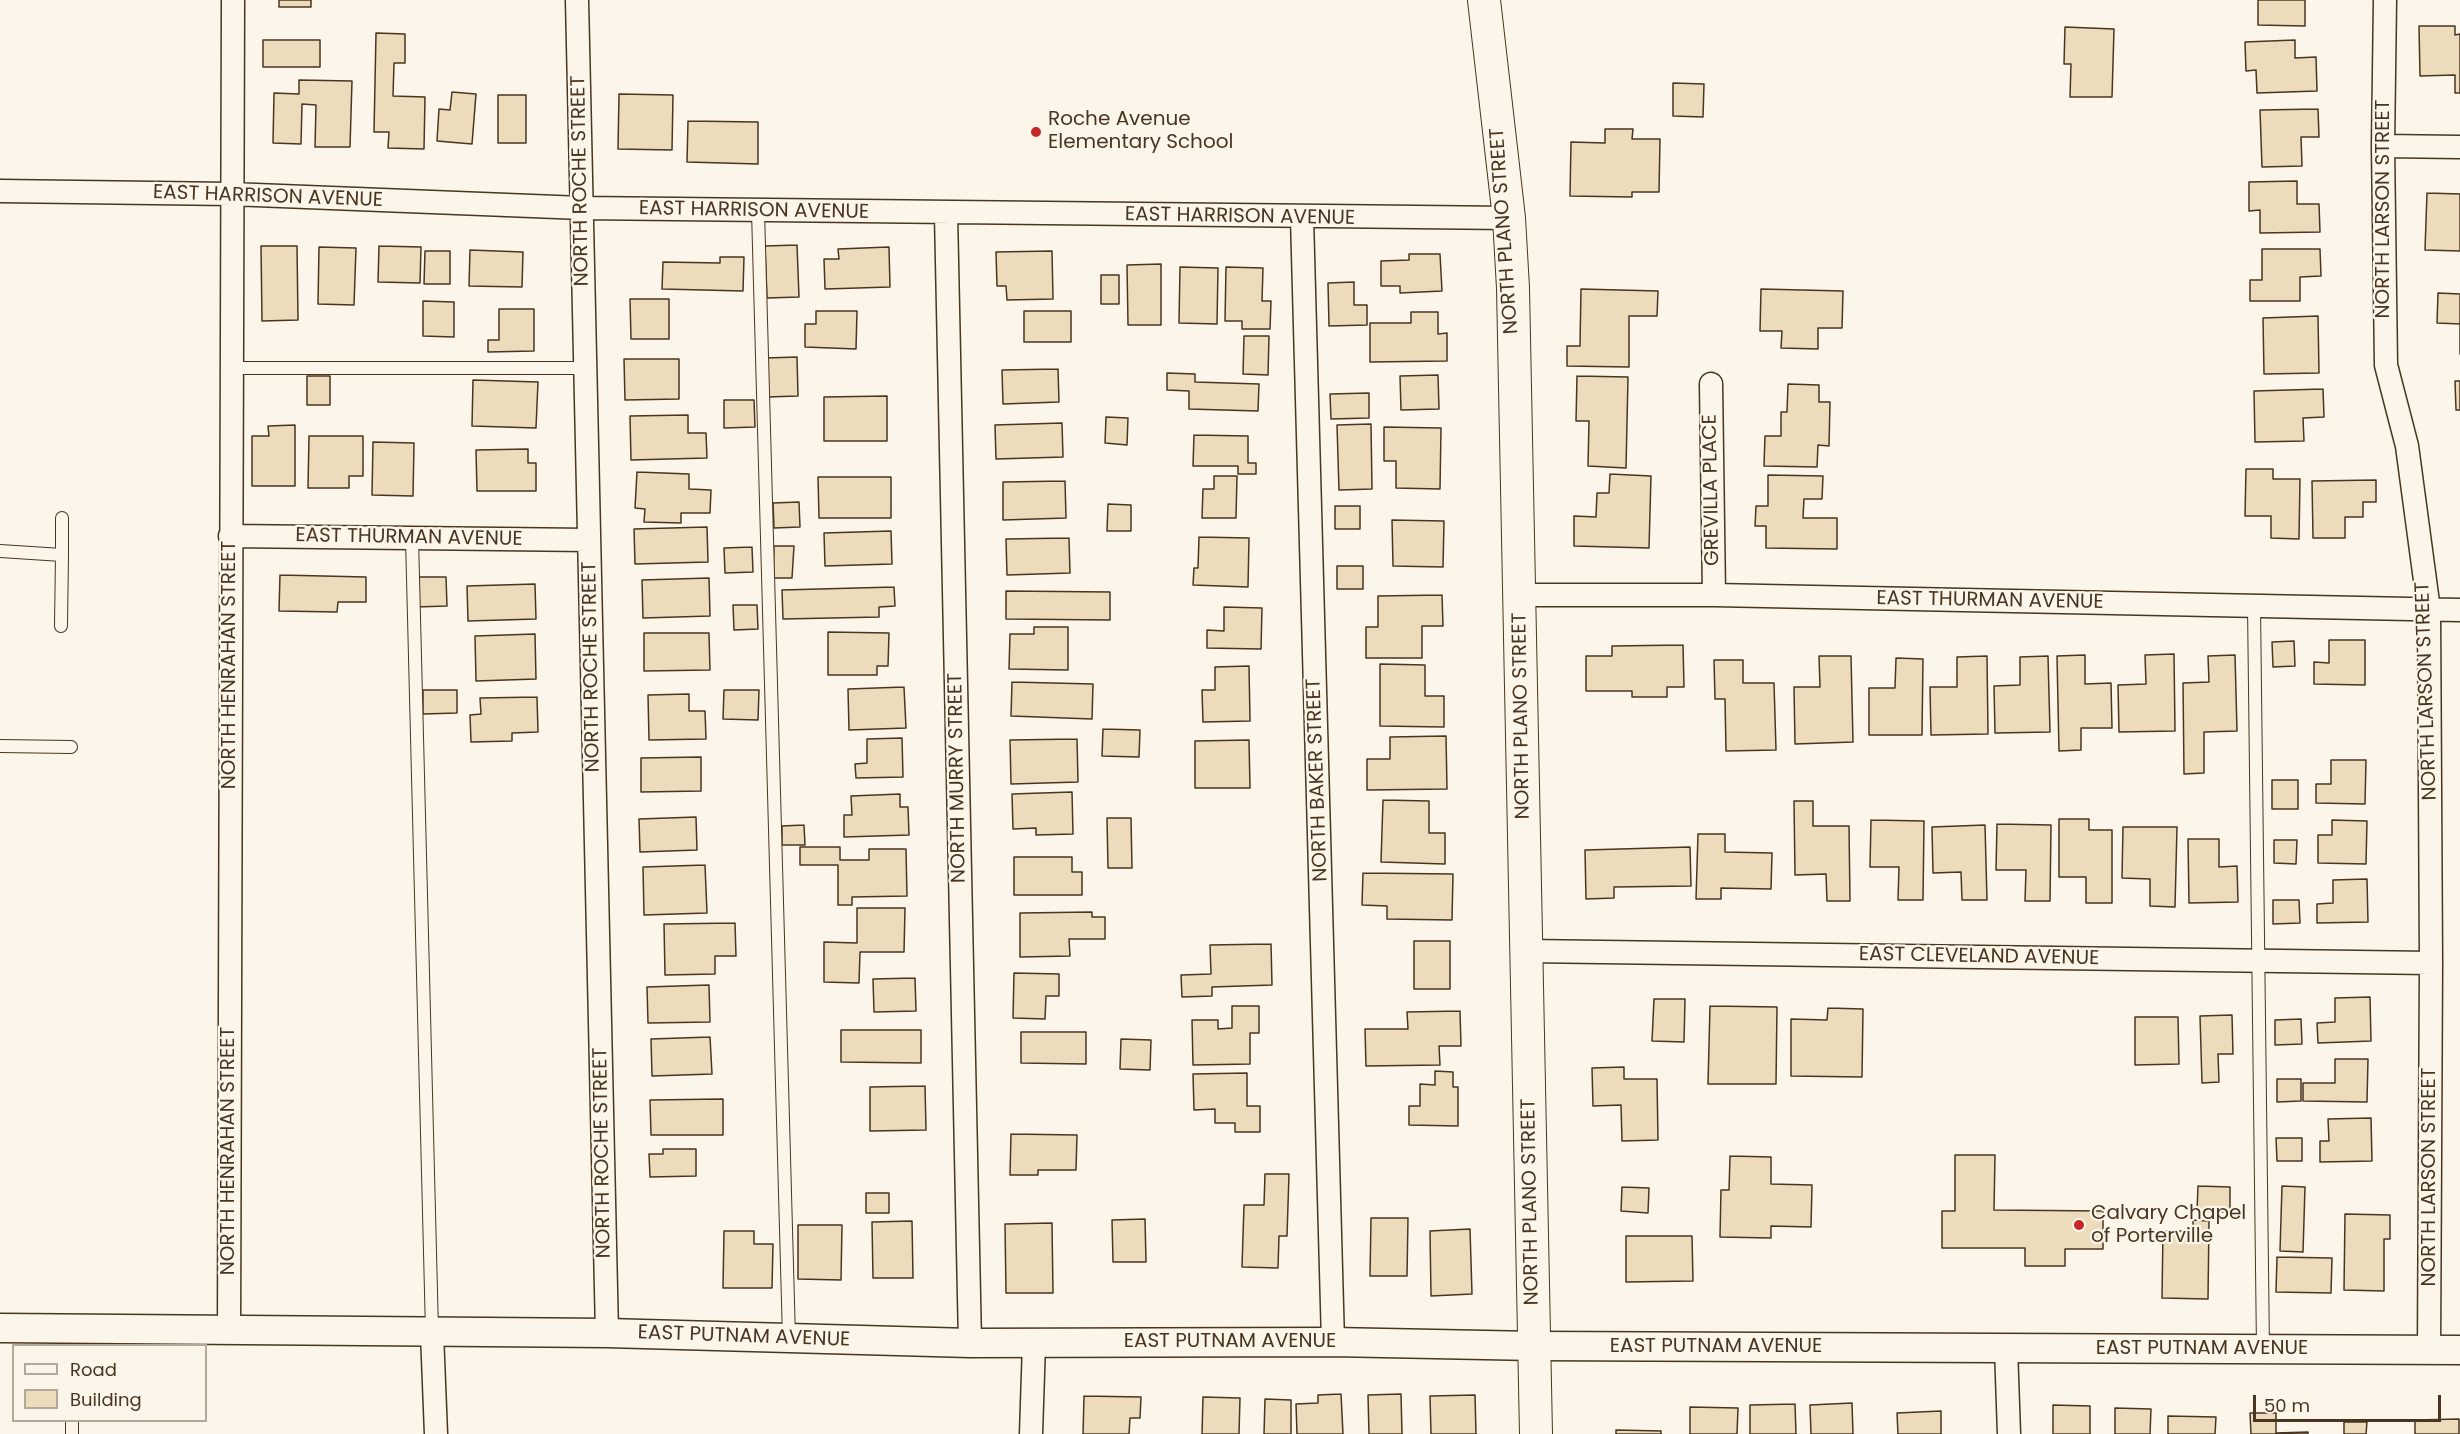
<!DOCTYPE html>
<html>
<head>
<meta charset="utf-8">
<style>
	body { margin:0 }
	#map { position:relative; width:2460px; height:1434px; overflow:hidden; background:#fbf6e9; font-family:Poppins,sans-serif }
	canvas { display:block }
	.legend { position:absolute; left:12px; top:1344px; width:195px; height:78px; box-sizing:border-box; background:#fbf6e9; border:2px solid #b4a999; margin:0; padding:8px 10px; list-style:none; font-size:18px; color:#4a3520 }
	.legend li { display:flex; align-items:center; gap:12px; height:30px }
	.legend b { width:30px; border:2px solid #b4a999 }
	.scale { position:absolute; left:2253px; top:1395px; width:188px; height:27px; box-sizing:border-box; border:3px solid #4a3520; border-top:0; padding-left:8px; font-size:18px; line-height:21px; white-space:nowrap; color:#4a3520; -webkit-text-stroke:4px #fbf6e9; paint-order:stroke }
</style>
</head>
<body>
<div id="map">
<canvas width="2460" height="1434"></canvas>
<ul class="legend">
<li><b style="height:8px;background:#fbf6e9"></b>Road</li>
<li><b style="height:16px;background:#ecdcbc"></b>Building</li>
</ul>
<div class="scale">50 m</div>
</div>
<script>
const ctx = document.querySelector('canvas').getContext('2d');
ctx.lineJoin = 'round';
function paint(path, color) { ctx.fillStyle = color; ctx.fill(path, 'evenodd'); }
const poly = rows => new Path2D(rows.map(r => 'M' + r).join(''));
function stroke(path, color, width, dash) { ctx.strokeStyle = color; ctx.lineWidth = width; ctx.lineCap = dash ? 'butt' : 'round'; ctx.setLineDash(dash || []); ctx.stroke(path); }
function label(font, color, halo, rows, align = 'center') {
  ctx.font = font + ' Poppins,sans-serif'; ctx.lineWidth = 4.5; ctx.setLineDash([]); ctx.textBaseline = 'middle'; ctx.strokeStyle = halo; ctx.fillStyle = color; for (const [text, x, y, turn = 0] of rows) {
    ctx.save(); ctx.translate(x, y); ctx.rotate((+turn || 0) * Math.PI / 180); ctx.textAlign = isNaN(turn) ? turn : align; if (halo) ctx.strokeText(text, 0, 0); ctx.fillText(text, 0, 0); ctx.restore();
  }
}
const building = poly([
	[279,0,311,0,311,7,279,7,279,0],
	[2258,0,2305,0,2305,26,2258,25,2258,0],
	[2419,26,2455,26,2455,35,2460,34,2460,93,2455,93,2455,75,2420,76,2419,26],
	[2065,27,2114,29,2112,97,2070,97,2071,64,2064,64,2065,27],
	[376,33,405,34,405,63,394,63,393,96,425,97,424,149,388,148,389,132,374,132,376,33],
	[263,40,320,40,320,67,263,67,263,40],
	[2295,40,2295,58,2316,57,2317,91,2257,93,2256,70,2246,71,2245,42,2295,40],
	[299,80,352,81,350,147,315,147,316,105,302,104,301,144,273,143,274,93,299,94,299,80],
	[1673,83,1704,84,1703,117,1673,116,1673,83],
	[452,92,476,94,472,144,437,141,439,109,450,110,452,92],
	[619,94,673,95,672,150,618,149,619,94],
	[498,95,526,95,526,143,498,143,498,95],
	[2318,109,2319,137,2301,137,2302,166,2262,167,2260,110,2318,109],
	[688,121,758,122,758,164,687,162,688,121],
	[1605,129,1633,129,1632,139,1660,139,1659,192,1632,192,1632,197,1570,196,1571,142,1605,143,1605,129],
	[2297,181,2297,204,2319,204,2320,232,2260,233,2260,210,2249,211,2249,182,2297,181],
	[2427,193,2460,194,2460,251,2425,250,2427,193],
	[797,245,799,297,767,298,765,246,797,245],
	[261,246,297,246,298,320,262,321,261,246],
	[379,246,421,247,420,283,378,282,379,246],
	[319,247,356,248,354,305,318,304,319,247],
	[889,247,890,287,825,289,824,259,839,259,838,249,889,247],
	[2262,249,2320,249,2321,276,2300,277,2300,301,2250,301,2250,280,2262,280,2262,249],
	[470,250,523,252,522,287,469,286,470,250],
	[425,251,450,251,450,284,424,284,425,251],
	[1052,251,1053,299,1007,300,1006,286,997,286,996,252,1052,251],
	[1409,254,1440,254,1442,291,1400,293,1400,286,1381,286,1381,261,1409,260,1409,254],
	[720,257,744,257,743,291,662,289,663,262,720,263,720,257],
	[1161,264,1161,325,1128,325,1127,265,1161,264],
	[1180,267,1218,268,1217,324,1179,323,1180,267],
	[1226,267,1263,268,1262,301,1271,301,1270,329,1242,329,1242,321,1225,321,1226,267],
	[1101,275,1119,275,1119,304,1101,304,1101,275],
	[1354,282,1354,305,1367,305,1367,325,1329,326,1328,283,1354,282],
	[1581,289,1658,291,1657,316,1629,316,1629,367,1567,366,1567,346,1580,346,1581,289],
	[1761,289,1843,291,1842,328,1818,328,1818,349,1781,348,1782,331,1760,331,1761,289],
	[2438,293,2460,294,2460,354,2460,324,2437,323,2438,293],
	[630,299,669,299,669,339,631,339,630,299],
	[423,301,454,302,454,337,423,336,423,301],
	[499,309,534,309,534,351,488,352,488,340,499,340,499,309],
	[816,311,857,311,856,349,805,347,805,324,816,324,816,311],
	[1024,311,1071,311,1071,342,1024,342,1024,311],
	[1411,312,1438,312,1438,334,1447,333,1447,361,1370,362,1370,323,1411,323,1411,312],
	[2318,316,2319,373,2264,374,2263,318,2318,316],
	[1244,336,1269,336,1268,375,1243,374,1244,336],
	[797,357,798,396,767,397,766,358,797,357],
	[624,359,679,359,679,399,625,400,624,359],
	[1058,369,1059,402,1003,404,1002,370,1058,369],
	[1167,373,1195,374,1195,382,1259,384,1258,411,1189,409,1189,391,1167,390,1167,373],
	[1438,375,1439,409,1401,410,1400,376,1438,375],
	[307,376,330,376,330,405,307,405,307,376],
	[1577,376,1628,377,1626,468,1588,466,1589,421,1576,421,1577,376],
	[473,380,538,382,536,428,472,426,473,380],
	[2455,381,2460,381,2460,410,2456,410,2455,381],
	[1788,384,1819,385,1819,402,1830,402,1829,446,1818,445,1817,467,1764,466,1765,436,1781,436,1781,412,1787,412,1788,384],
	[2323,389,2324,417,2303,418,2304,441,2255,442,2254,391,2323,389],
	[1369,393,1369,418,1331,419,1330,394,1369,393],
	[887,396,887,441,824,441,824,397,887,396],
	[724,400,754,400,755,427,724,428,724,400],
	[688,415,688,433,706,433,707,458,631,460,630,416,688,415],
	[1106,417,1128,418,1127,445,1105,443,1106,417],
	[1062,423,1063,457,996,459,995,425,1062,423],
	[1371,424,1372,489,1339,490,1337,425,1371,424],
	[295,425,295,486,252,486,252,436,269,436,268,426,295,425],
	[1384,427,1441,428,1440,489,1396,488,1396,461,1384,461,1384,427],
	[1194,435,1248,436,1248,463,1256,463,1256,474,1238,474,1238,466,1193,466,1194,435],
	[309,436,363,436,363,476,349,476,349,488,308,488,309,436],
	[373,442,414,443,413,496,372,495,373,442],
	[528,449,528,463,536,463,536,491,477,491,476,450,528,449],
	[2246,469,2273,469,2273,479,2300,479,2299,539,2271,538,2271,516,2245,516,2246,469],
	[637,472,689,474,689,489,711,490,710,513,681,513,681,523,644,522,645,509,635,508,637,472],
	[1610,474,1651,476,1649,548,1574,546,1574,516,1596,517,1597,493,1609,493,1610,474],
	[1768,475,1823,476,1822,499,1804,499,1803,518,1837,518,1837,549,1766,548,1766,526,1755,526,1756,506,1768,506,1768,475],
	[1214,476,1237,476,1236,518,1202,518,1203,489,1214,489,1214,476],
	[818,477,891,477,891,518,819,518,818,477],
	[2376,480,2376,502,2363,502,2363,517,2345,517,2345,538,2313,538,2312,481,2376,480],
	[1065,481,1066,518,1003,520,1003,482,1065,481],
	[799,502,800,527,774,528,773,503,799,502],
	[1108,504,1131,505,1131,531,1107,531,1108,504],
	[1335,506,1360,506,1360,529,1335,529,1335,506],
	[1392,520,1444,521,1443,567,1393,566,1392,520],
	[707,527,708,562,635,564,634,529,707,527],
	[891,531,892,564,825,566,824,533,891,531],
	[1199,537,1249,538,1248,587,1193,585,1194,568,1198,568,1199,537],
	[1069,538,1070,573,1007,575,1006,539,1069,538],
	[774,546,794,546,792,578,773,578,774,546],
	[752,547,753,572,725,573,724,548,752,547],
	[1337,566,1363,566,1363,589,1337,589,1337,566],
	[280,575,366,577,366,602,338,602,337,612,279,611,280,575],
	[415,577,446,577,447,606,415,607,415,577],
	[709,578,710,616,643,618,642,580,709,578],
	[535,584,536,619,468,621,467,586,535,584],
	[894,587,895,606,879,607,879,617,783,619,782,590,894,587],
	[1006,591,1110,592,1110,620,1006,619,1006,591],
	[1442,595,1443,626,1422,626,1422,658,1366,658,1366,627,1378,627,1378,596,1442,595],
	[733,605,757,605,758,629,734,630,733,605],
	[1224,607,1262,608,1261,649,1207,648,1207,630,1224,631,1224,607],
	[1034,627,1068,627,1068,670,1009,669,1010,634,1034,634,1034,627],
	[828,632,889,633,888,666,877,666,877,675,828,675,828,632],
	[644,633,709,633,710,670,644,671,644,633],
	[535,634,536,679,476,681,475,636,535,634],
	[2329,640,2365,640,2365,685,2314,684,2314,662,2329,663,2329,640],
	[2294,641,2295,666,2273,667,2272,642,2294,641],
	[1683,645,1684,687,1667,687,1667,697,1632,697,1632,691,1586,691,1586,656,1612,656,1612,646,1683,645],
	[2174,654,2175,731,2119,732,2118,685,2146,684,2145,655,2174,654],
	[2085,655,2085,684,2111,683,2112,728,2081,728,2081,750,2059,751,2057,656,2085,655],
	[2235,655,2237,731,2204,732,2204,773,2184,774,2183,683,2209,682,2208,656,2235,655],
	[1819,656,1851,656,1853,742,1795,744,1794,687,1820,687,1819,656],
	[1987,656,1988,734,1931,735,1930,687,1957,687,1957,657,1987,656],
	[2048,656,2050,732,1995,733,1994,686,2020,685,2020,657,2048,656],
	[1896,658,1923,659,1922,735,1869,735,1869,688,1895,688,1896,658],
	[1714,660,1743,660,1743,683,1774,683,1776,750,1726,751,1725,699,1715,699,1714,660],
	[1380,664,1425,665,1425,696,1444,696,1444,727,1380,726,1380,664],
	[1249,666,1250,721,1203,722,1202,690,1215,690,1215,667,1249,666],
	[1012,682,1093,684,1092,719,1011,716,1012,682],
	[904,687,906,728,849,730,848,689,904,687],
	[423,690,457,690,457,713,423,714,423,690],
	[724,690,759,690,758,720,723,719,724,690],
	[689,694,689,711,705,711,706,739,649,740,648,695,689,694],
	[537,697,538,732,512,733,512,741,471,742,470,715,481,714,480,698,537,697],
	[1103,729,1140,730,1139,757,1102,756,1103,729],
	[1446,736,1447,789,1367,790,1367,759,1390,759,1390,737,1446,736],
	[902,738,903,777,856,778,855,764,867,763,867,739,902,738],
	[1077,739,1078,782,1011,784,1010,740,1077,739],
	[1249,740,1250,788,1195,788,1195,741,1249,740],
	[701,757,701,791,641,792,641,758,701,757],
	[2331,760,2366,760,2365,804,2316,803,2316,784,2331,784,2331,760],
	[2272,780,2298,780,2298,809,2272,809,2272,780],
	[1072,792,1073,834,1036,835,1036,828,1013,829,1012,794,1072,792],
	[900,794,900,807,908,807,909,835,844,837,844,815,852,815,851,796,900,794],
	[1383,800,1429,801,1429,833,1445,833,1445,864,1381,862,1383,800],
	[1794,801,1813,801,1813,826,1849,826,1850,901,1827,901,1826,874,1795,875,1794,801],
	[696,817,697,850,640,852,639,819,696,817],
	[1107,818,1131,818,1132,868,1108,868,1107,818],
	[2059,819,2089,819,2089,830,2112,830,2112,903,2086,903,2086,877,2059,877,2059,819],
	[1871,820,1924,821,1923,900,1898,900,1899,867,1870,867,1871,820],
	[2332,820,2367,821,2366,864,2318,863,2318,835,2332,835,2332,820],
	[1997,824,2051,825,2050,901,2025,901,2026,870,1996,870,1997,824],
	[804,825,805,845,782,845,782,826,804,825],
	[1985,825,1987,900,1962,900,1961,872,1933,873,1932,827,1985,825],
	[2123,827,2177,827,2175,907,2150,906,2150,879,2122,878,2123,827],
	[1698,834,1725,834,1725,852,1772,853,1771,889,1721,888,1721,899,1696,899,1698,834],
	[2188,839,2219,839,2219,867,2237,866,2238,902,2189,903,2188,839],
	[2274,840,2297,840,2296,864,2274,863,2274,840],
	[800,847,840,847,840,860,869,860,869,849,906,849,907,896,852,897,852,905,838,905,838,865,800,865,800,847],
	[1690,847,1691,886,1614,887,1614,898,1586,899,1585,850,1690,847],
	[1014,857,1072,857,1072,872,1082,872,1082,895,1014,895,1014,857],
	[705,865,707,913,644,915,643,867,705,865],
	[1363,873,1453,874,1452,920,1387,919,1387,906,1362,905,1363,873],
	[2367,879,2368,922,2317,923,2317,904,2333,903,2333,880,2367,879],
	[2273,900,2299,900,2300,923,2273,924,2273,900],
	[857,908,905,908,904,952,860,952,859,983,824,982,824,942,857,943,857,908],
	[1092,912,1092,917,1105,917,1105,939,1069,939,1070,956,1020,957,1020,913,1092,912],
	[735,923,736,956,715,956,715,974,665,975,664,924,735,923],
	[1414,941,1450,941,1450,989,1414,989,1414,941],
	[1271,944,1272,985,1212,987,1212,996,1182,997,1181,975,1211,974,1210,945,1271,944],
	[1014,973,1059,974,1059,996,1046,996,1045,1019,1013,1018,1014,973],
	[915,978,916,1011,874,1012,873,979,915,978],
	[709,985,710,1022,648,1023,647,987,709,985],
	[2370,997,2371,1041,2318,1043,2317,1023,2335,1022,2335,998,2370,997],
	[1654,999,1685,999,1684,1042,1652,1041,1654,999],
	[1232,1006,1259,1006,1259,1033,1250,1033,1250,1064,1193,1065,1192,1020,1218,1020,1218,1029,1232,1028,1232,1006],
	[1710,1006,1777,1007,1776,1084,1708,1084,1710,1006],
	[1828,1008,1863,1009,1862,1077,1791,1076,1791,1019,1827,1020,1828,1008],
	[1460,1011,1461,1046,1439,1046,1440,1065,1366,1066,1365,1029,1408,1029,1407,1012,1460,1011],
	[2232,1015,2233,1054,2218,1054,2219,1082,2202,1083,2200,1016,2232,1015],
	[2135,1017,2178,1017,2179,1064,2135,1065,2135,1017],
	[2301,1019,2302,1044,2275,1045,2275,1020,2301,1019],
	[841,1030,921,1030,921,1063,841,1062,841,1030],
	[1021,1032,1086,1032,1086,1064,1021,1063,1021,1032],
	[710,1037,712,1074,652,1076,651,1039,710,1037],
	[1121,1039,1151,1040,1150,1070,1120,1069,1121,1039],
	[2335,1059,2368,1059,2367,1102,2303,1101,2303,1083,2335,1083,2335,1059],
	[1624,1067,1624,1079,1657,1079,1658,1140,1622,1141,1621,1105,1593,1106,1592,1068,1624,1067],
	[1435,1071,1453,1072,1453,1087,1458,1087,1458,1126,1409,1125,1409,1106,1420,1106,1420,1084,1435,1085,1435,1071],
	[1247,1073,1247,1106,1260,1106,1260,1132,1235,1132,1235,1123,1215,1123,1215,1109,1194,1110,1193,1074,1247,1073],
	[2277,1079,2301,1079,2301,1101,2277,1102,2277,1079],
	[925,1086,926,1130,870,1131,870,1087,925,1086],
	[723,1099,723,1135,651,1135,650,1100,723,1099],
	[2371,1118,2372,1161,2320,1162,2320,1141,2329,1141,2328,1119,2371,1118],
	[1011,1134,1077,1135,1076,1170,1038,1170,1038,1175,1010,1175,1011,1134],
	[2276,1138,2302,1138,2302,1161,2277,1161,2276,1138],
	[663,1149,696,1149,696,1176,650,1177,649,1154,663,1154,663,1149],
	[1955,1155,1995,1155,1994,1210,2103,1211,2103,1249,2065,1249,2065,1266,2025,1266,2025,1248,1942,1248,1942,1211,1955,1211,1955,1155],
	[1730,1156,1771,1157,1771,1184,1812,1185,1811,1227,1771,1226,1771,1238,1720,1237,1721,1190,1729,1190,1730,1156],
	[1265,1174,1289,1174,1287,1236,1279,1236,1278,1268,1242,1267,1244,1205,1264,1205,1265,1174],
	[2198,1186,2230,1187,2230,1212,2197,1211,2198,1186],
	[2282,1186,2305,1187,2303,1252,2280,1251,2282,1186],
	[1622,1187,1649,1188,1648,1213,1621,1211,1622,1187],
	[866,1193,889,1193,889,1213,866,1213,866,1193],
	[2345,1214,2390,1215,2390,1239,2384,1239,2384,1291,2344,1290,2345,1214],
	[1371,1218,1408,1218,1407,1276,1370,1276,1371,1218],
	[1145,1219,1146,1262,1113,1262,1112,1220,1145,1219],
	[2193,1220,2209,1221,2208,1299,2162,1298,2163,1231,2193,1231,2193,1220],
	[912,1221,913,1278,873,1278,872,1222,912,1221],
	[1052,1223,1053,1293,1006,1293,1005,1224,1052,1223],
	[798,1225,842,1225,841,1280,798,1279,798,1225],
	[1470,1229,1472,1294,1431,1296,1430,1231,1470,1229],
	[724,1231,754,1231,754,1244,773,1244,772,1288,723,1288,724,1231],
	[1626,1236,1692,1236,1693,1281,1626,1282,1626,1236],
	[2277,1257,2332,1258,2331,1293,2276,1292,2277,1257],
	[1341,1394,1343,1434,1297,1434,1296,1404,1318,1403,1318,1395,1341,1394],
	[1401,1394,1402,1434,1369,1434,1368,1395,1401,1394],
	[1475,1395,1476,1434,1431,1434,1430,1396,1475,1395],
	[1084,1396,1141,1397,1140,1418,1130,1418,1129,1434,1083,1434,1084,1396],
	[1203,1397,1240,1398,1239,1434,1202,1434,1203,1397],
	[1265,1399,1291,1400,1291,1434,1264,1434,1265,1399],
	[1852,1403,1853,1434,1811,1434,1810,1405,1852,1403],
	[1795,1404,1796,1434,1750,1434,1750,1405,1795,1404],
	[2053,1405,2090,1406,2090,1434,2053,1434,2053,1405],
	[1690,1407,1738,1408,1737,1434,1690,1434,1690,1407],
	[2115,1408,2151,1409,2150,1434,2115,1434,2115,1408],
	[1941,1411,1941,1434,1898,1434,1897,1413,1941,1411],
	[2250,1413,2276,1413,2276,1433,2308,1432,2308,1434,2251,1434,2250,1413],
	[2168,1416,2216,1417,2215,1434,2168,1434,2168,1416],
	[2459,1419,2459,1434,2415,1434,2415,1420,2459,1419],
	[2344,1422,2367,1422,2366,1434,2344,1434,2344,1422],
	[1616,1430,1661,1431,1661,1434,1616,1434,1616,1430]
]);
paint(building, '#ecdcbc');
stroke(building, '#4a3520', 1.5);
const service = poly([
	[758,211,789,1338],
	[231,368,585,368],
	[412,538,432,1331],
	[0,551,62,555,62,518],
	[2254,606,2263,1349],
	[61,626,62,555],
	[0,746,71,747],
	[72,1434,72,1420]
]);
const minor = poly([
	[577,0,607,1333],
	[2385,0,2383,146,2386,365,2407,446,2429,610,2431,963,2429,1350],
	[2383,146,2460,147],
	[0,191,231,194,582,208,1509,218],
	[946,214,970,1343],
	[1302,218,1333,1342],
	[1711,384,1714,595],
	[230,536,589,540],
	[1520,595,1714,595,2460,610],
	[1526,951,2431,963],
	[229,1331,233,0],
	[432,1333,436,1434],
	[2006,1348,2009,1434],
	[1031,1434,1034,1343]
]);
const tertiary = poly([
	[0,1328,607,1333,970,1343,1333,1342,1535,1346,2460,1350]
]);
const secondary = poly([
	[1484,0,1509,218,1513,288,1536,1434]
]);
stroke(service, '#4a3520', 14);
stroke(minor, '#4a3520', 25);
stroke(tertiary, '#4a3520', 31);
stroke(secondary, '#4a3520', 34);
stroke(service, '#fbf6e9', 12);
stroke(minor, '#fbf6e9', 22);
stroke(tertiary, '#fbf6e9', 28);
stroke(secondary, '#fbf6e9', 32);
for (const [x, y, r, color] of [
	[1036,132,6,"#c62828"],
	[2079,1225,6,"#c62828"]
]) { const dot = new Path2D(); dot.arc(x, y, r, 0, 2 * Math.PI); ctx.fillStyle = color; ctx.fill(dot); stroke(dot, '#fbf6e9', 2); }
label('20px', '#4a3520', '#fbf6e9', [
	["Roche Avenue",1048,120],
	["Elementary School",1048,143],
	["Calvary Chapel",2091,1214],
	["of Porterville",2091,1237]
], 'left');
label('20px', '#4a3520', '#fbf6e9', [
	["NORTH ROCHE STREET",581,181,-91],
	["EAST HARRISON AVENUE",268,197,2],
	["NORTH LARSON STREET",2384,209,-90],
	["EAST HARRISON AVENUE",754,211,1],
	["EAST HARRISON AVENUE",1240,217,1],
	["NORTH PLANO STREET",1505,231,-94],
	["GREVILLA PLACE",1712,490,-91],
	["EAST THURMAN AVENUE",409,538,1],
	["EAST THURMAN AVENUE",1990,601,1],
	["NORTH HENRAHAN STREET",230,665,-90],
	["NORTH ROCHE STREET",592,667,-91],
	["NORTH LARSON STREET",2427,691,-92],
	["NORTH PLANO STREET",1522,716,-91],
	["NORTH MURRY STREET",958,778,-91],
	["NORTH BAKER STREET",1318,780,-92],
	["EAST CLEVELAND AVENUE",1979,957,1],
	["NORTH HENRAHAN STREET",229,1151,-90],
	["NORTH ROCHE STREET",603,1153,-91],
	["NORTH LARSON STREET",2430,1177,-90],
	["NORTH PLANO STREET",1531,1202,-91],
	["EAST PUTNAM AVENUE",744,1337,2],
	["EAST PUTNAM AVENUE",1230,1342],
	["EAST PUTNAM AVENUE",1716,1347],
	["EAST PUTNAM AVENUE",2202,1349]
]);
</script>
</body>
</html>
